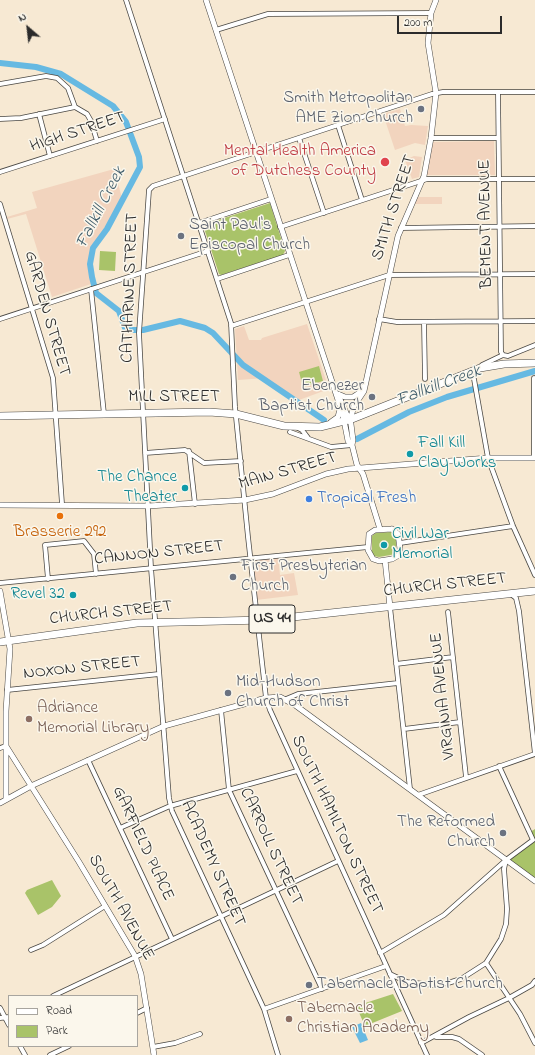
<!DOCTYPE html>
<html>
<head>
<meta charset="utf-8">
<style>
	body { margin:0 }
	#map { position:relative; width:535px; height:1055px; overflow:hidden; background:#f7e9d3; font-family:"Indie Flower",sans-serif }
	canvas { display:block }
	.legend { position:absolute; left:8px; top:995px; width:130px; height:52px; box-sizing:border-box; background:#fbf7ec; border:1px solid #a8a59f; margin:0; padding:5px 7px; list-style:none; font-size:12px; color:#2b2b2b }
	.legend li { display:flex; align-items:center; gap:8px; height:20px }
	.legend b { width:20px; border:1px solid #a8a59f }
	.north { position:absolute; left:8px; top:8px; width:40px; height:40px; -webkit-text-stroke:3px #fbf7ec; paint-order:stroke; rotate:332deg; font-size:11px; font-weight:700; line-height:16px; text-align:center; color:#2b2b2b }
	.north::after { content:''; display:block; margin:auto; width:14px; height:18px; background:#2b2b2b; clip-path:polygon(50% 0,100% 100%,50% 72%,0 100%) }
	.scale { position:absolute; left:397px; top:16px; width:105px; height:18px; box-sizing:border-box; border:2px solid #2b2b2b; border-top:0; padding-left:5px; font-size:12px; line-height:14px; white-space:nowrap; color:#2b2b2b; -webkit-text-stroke:3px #fbf7ec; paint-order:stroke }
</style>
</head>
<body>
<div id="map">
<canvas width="535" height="1055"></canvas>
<ul class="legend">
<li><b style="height:5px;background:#fff"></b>Road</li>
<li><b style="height:11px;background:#a9c369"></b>Park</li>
</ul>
<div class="north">N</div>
<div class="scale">200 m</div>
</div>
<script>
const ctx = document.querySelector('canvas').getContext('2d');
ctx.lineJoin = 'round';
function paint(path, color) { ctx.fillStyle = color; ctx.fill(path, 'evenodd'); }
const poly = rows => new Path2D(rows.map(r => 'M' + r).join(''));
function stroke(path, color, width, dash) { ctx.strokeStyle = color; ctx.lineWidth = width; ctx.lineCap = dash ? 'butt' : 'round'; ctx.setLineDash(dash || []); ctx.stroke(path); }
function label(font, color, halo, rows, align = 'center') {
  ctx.font = font + ' "Indie Flower",sans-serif'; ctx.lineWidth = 3; ctx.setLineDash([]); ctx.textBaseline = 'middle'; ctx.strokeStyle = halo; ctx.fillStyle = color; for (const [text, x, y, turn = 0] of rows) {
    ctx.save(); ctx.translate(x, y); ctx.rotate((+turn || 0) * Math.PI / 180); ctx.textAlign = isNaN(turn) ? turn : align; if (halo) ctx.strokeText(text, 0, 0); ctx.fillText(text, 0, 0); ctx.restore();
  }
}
paint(poly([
	[400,109,405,126,411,125,428,126,425,145,415,143,395,150,383,114],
	[494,141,495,175,426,175,433,142],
	[414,156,422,157,419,177,412,179,405,160],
	[114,169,122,198,106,229,90,252,89,271,91,284,52,297,26,214,7,219,7,217,37,208,32,192],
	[417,197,442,197,442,204,414,204],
	[307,324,329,389,299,400,265,378,238,380,235,329,244,326,249,340,261,340,262,338],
	[278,556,280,575,294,573,298,595,256,600,251,558]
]), '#f2d4be');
paint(poly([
	[270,203,285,251,283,255,221,275,219,274,204,228,206,224],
	[100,251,116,252,115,271,99,270],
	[319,366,323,381,303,387,299,372],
	[392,532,396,537,396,554,379,557,374,556,372,553,372,536,376,533],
	[535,829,535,881,506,860,531,842,530,832],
	[52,880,61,896,52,907,38,915,25,893,27,890],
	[393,994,402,1011,365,1026,356,1006]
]), '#a9c369');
paint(poly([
	[361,1023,368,1040,360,1043,352,1027]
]), '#66b9e2');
stroke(poly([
	[0,63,36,67,61,74,113,106,126,122,139,157,140,167,107,229,93,248,90,264,92,277,96,293,119,311,125,328,129,330,143,330,180,321,205,328,213,333,243,365,324,420],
	[357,439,409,412,447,397,535,371]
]), '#66b9e2', 6);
const minor = poly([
	[126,0,231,323,235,407,248,537,266,698,270,710,427,1055],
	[216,30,268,14,431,13],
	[0,84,46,76,57,78,68,88,75,107],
	[498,92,501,352,503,355],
	[39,114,50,156],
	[0,119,21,118,75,107,87,114,91,121,97,141],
	[338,125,362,200],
	[299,138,324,213],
	[431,138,498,138],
	[0,172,165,119],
	[0,204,53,378,62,504],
	[199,223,271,199],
	[280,227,427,179,535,179],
	[401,228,535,226],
	[217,279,289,255],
	[91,289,104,414],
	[0,319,208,251],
	[379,319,397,322,535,321],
	[424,322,425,379],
	[231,326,389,275,535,274],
	[482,365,503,355,508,356,535,345],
	[468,372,474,379,488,458,513,526,535,575],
	[534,378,534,458],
	[298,428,302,430,308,438],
	[290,432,331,447,352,445],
	[189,451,195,504],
	[145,453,185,450,204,463,241,461],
	[400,543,513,526],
	[48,579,45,545,84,541,94,554,96,574],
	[0,583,368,547],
	[512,595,516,598,519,611,535,754],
	[390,607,410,789],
	[448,612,466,777],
	[396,664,453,657],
	[7,690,159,674],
	[286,699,298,694,398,683],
	[221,710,229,790,322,989],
	[404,729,460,722],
	[0,748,6,746],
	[88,760,172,939],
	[418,795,535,754],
	[120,828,170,806,297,771],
	[31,950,43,945,105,906],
	[380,953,444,915,506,860,533,840,499,766],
	[486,963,520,1014,535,1043],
	[390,974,407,982,433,985,448,983,461,979,486,963,501,939,506,924,507,909,504,869,506,860],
	[53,996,338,861],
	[0,1008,9,1025],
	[264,1009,386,966],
	[137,1013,147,1008],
	[0,1018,9,1017],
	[436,1037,452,1037,459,1039,482,1055],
	[421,1043,469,1017,509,998,532,985,535,981],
	[20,1046,25,1055],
	[153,1047,175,1043,200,1034],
	[50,1055,69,1046],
	[278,1055,264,1009,172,811,169,798,151,568,139,333,149,190,153,186,432,94,443,92,535,92]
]);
const tertiary = poly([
	[206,0,343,415,348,441,352,445,357,465,363,474,380,529],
	[338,394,345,397,353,397,359,393,363,387],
	[339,397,351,424,353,440,352,445],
	[350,420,354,406,364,391,398,236,424,176,431,138,436,93,428,43,431,13,436,0],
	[331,422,338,417,340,409],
	[0,505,148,506,245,500,273,494,326,474,348,469,488,458,535,458],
	[392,529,398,534,400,549,399,555,392,559,379,561,373,559,368,550,369,534,375,530,392,529],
	[385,560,390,607],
	[0,591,10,649,6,711,6,746,79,862,135,956,141,974,154,1055],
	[6,746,6,799],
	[0,803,31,786,164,726,266,698,280,697,295,705,535,881]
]);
const trunk = poly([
	[0,416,209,412,236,414,284,426,320,427,352,419,480,368,504,364,535,363],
	[0,642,137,623,265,620,535,591]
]);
stroke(minor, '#4a4844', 5.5);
stroke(tertiary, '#4a4844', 6);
stroke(trunk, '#4a4844', 8);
stroke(minor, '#fff', 4);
stroke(tertiary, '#fff', 5);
stroke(trunk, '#fff', 7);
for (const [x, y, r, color] of [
	[421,109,4,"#6b7280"],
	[385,162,5,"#e0444e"],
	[181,236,4,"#6b7280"],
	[372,397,4,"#6b7280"],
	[410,454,4,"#0f9aa8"],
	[185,488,4,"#0f9aa8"],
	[309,499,4,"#3f7fe0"],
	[60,516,4,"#e8710a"],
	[384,545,4,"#0f9aa8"],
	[233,577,4,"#6b7280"],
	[73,595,4,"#0f9aa8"],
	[228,693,4,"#6b7280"],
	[29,719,4,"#8d6e63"],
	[503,833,4,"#6b7280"],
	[309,985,4,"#6b7280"],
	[289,1019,4,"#8d6e63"]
]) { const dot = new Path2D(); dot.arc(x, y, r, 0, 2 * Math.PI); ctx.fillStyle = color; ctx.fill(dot); stroke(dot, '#fbf7ec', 1.5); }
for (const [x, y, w] of [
	[272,619,46]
]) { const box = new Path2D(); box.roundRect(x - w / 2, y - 14, w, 28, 3); ctx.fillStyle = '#fbf7ec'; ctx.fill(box); stroke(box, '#2b2b2b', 1); }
label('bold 16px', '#2b2b2b', null, [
	["US 44",272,619]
]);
label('17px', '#5b616d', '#fbf7ec', [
	["Smith Metropolitan",413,99,"right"],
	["AME Zion Church",413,119,"right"],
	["Saint Paul's",189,226],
	["Episcopal Church",189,246],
	["Ebenezer",364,387,"right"],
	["Baptist Church",364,407,"right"],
	["First Presbyterian",241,567],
	["Church",241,587],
	["Mid-Hudson",236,683],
	["Church of Christ",236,703],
	["The Reformed",495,823,"right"],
	["Church",495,843,"right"],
	["Tabernacle Baptist Church",317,985]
], 'left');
label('17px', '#2b2b2b', '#fbf7ec', [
	["HIGH STREET",78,133,-18],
	["SMITH STREET",395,208,-72],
	["BEMENT AVENUE",487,224,-91],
	["CATHARINE STREET",131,288,-88],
	["GARDEN STREET",46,314,74],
	["MILL STREET",174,398],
	["MAIN STREET",288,472,-16],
	["CANNON STREET",159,554,-6],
	["CHURCH STREET",445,586,-6],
	["CHURCH STREET",111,614,-6],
	["NOXON STREET",82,669,-6],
	["VIRGINIA AVENUE",444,696,-96],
	["SOUTH HAMILTON STREET",336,825,65],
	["GARFIELD PLACE",142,844,65],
	["CARROLL STREET",270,847,65],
	["ACADEMY STREET",212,864,66],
	["SOUTH AVENUE",120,908,61]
]);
label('17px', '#be3a42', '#fbf7ec', [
	["Mental Health America",376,152],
	["of Dutchess County",376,172]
], 'right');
label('17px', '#0d838f', '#fbf7ec', [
	["Fall Kill",418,444],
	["Clay Works",418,464],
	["The Chance",177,478,"right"],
	["Theater",177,498,"right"],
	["Civil War",392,535],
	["Memorial",392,555],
	["Revel 32",65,595,"right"]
], 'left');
label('17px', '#366cbe', '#fbf7ec', [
	["Tropical Fresh",317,499]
], 'left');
label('17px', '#c56008', '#fbf7ec', [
	["Brasserie 292",60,533]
]);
label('17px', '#785e54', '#fbf7ec', [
	["Adriance",37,709],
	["Memorial Library",37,729],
	["Tabernacle",297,1009],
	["Christian Academy",297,1029]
], 'left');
label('italic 18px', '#405d6b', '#fbf7ec', [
	["Fallkill Creek",102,208,-63],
	["Fallkill Creek",439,387,-20]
]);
</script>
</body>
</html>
